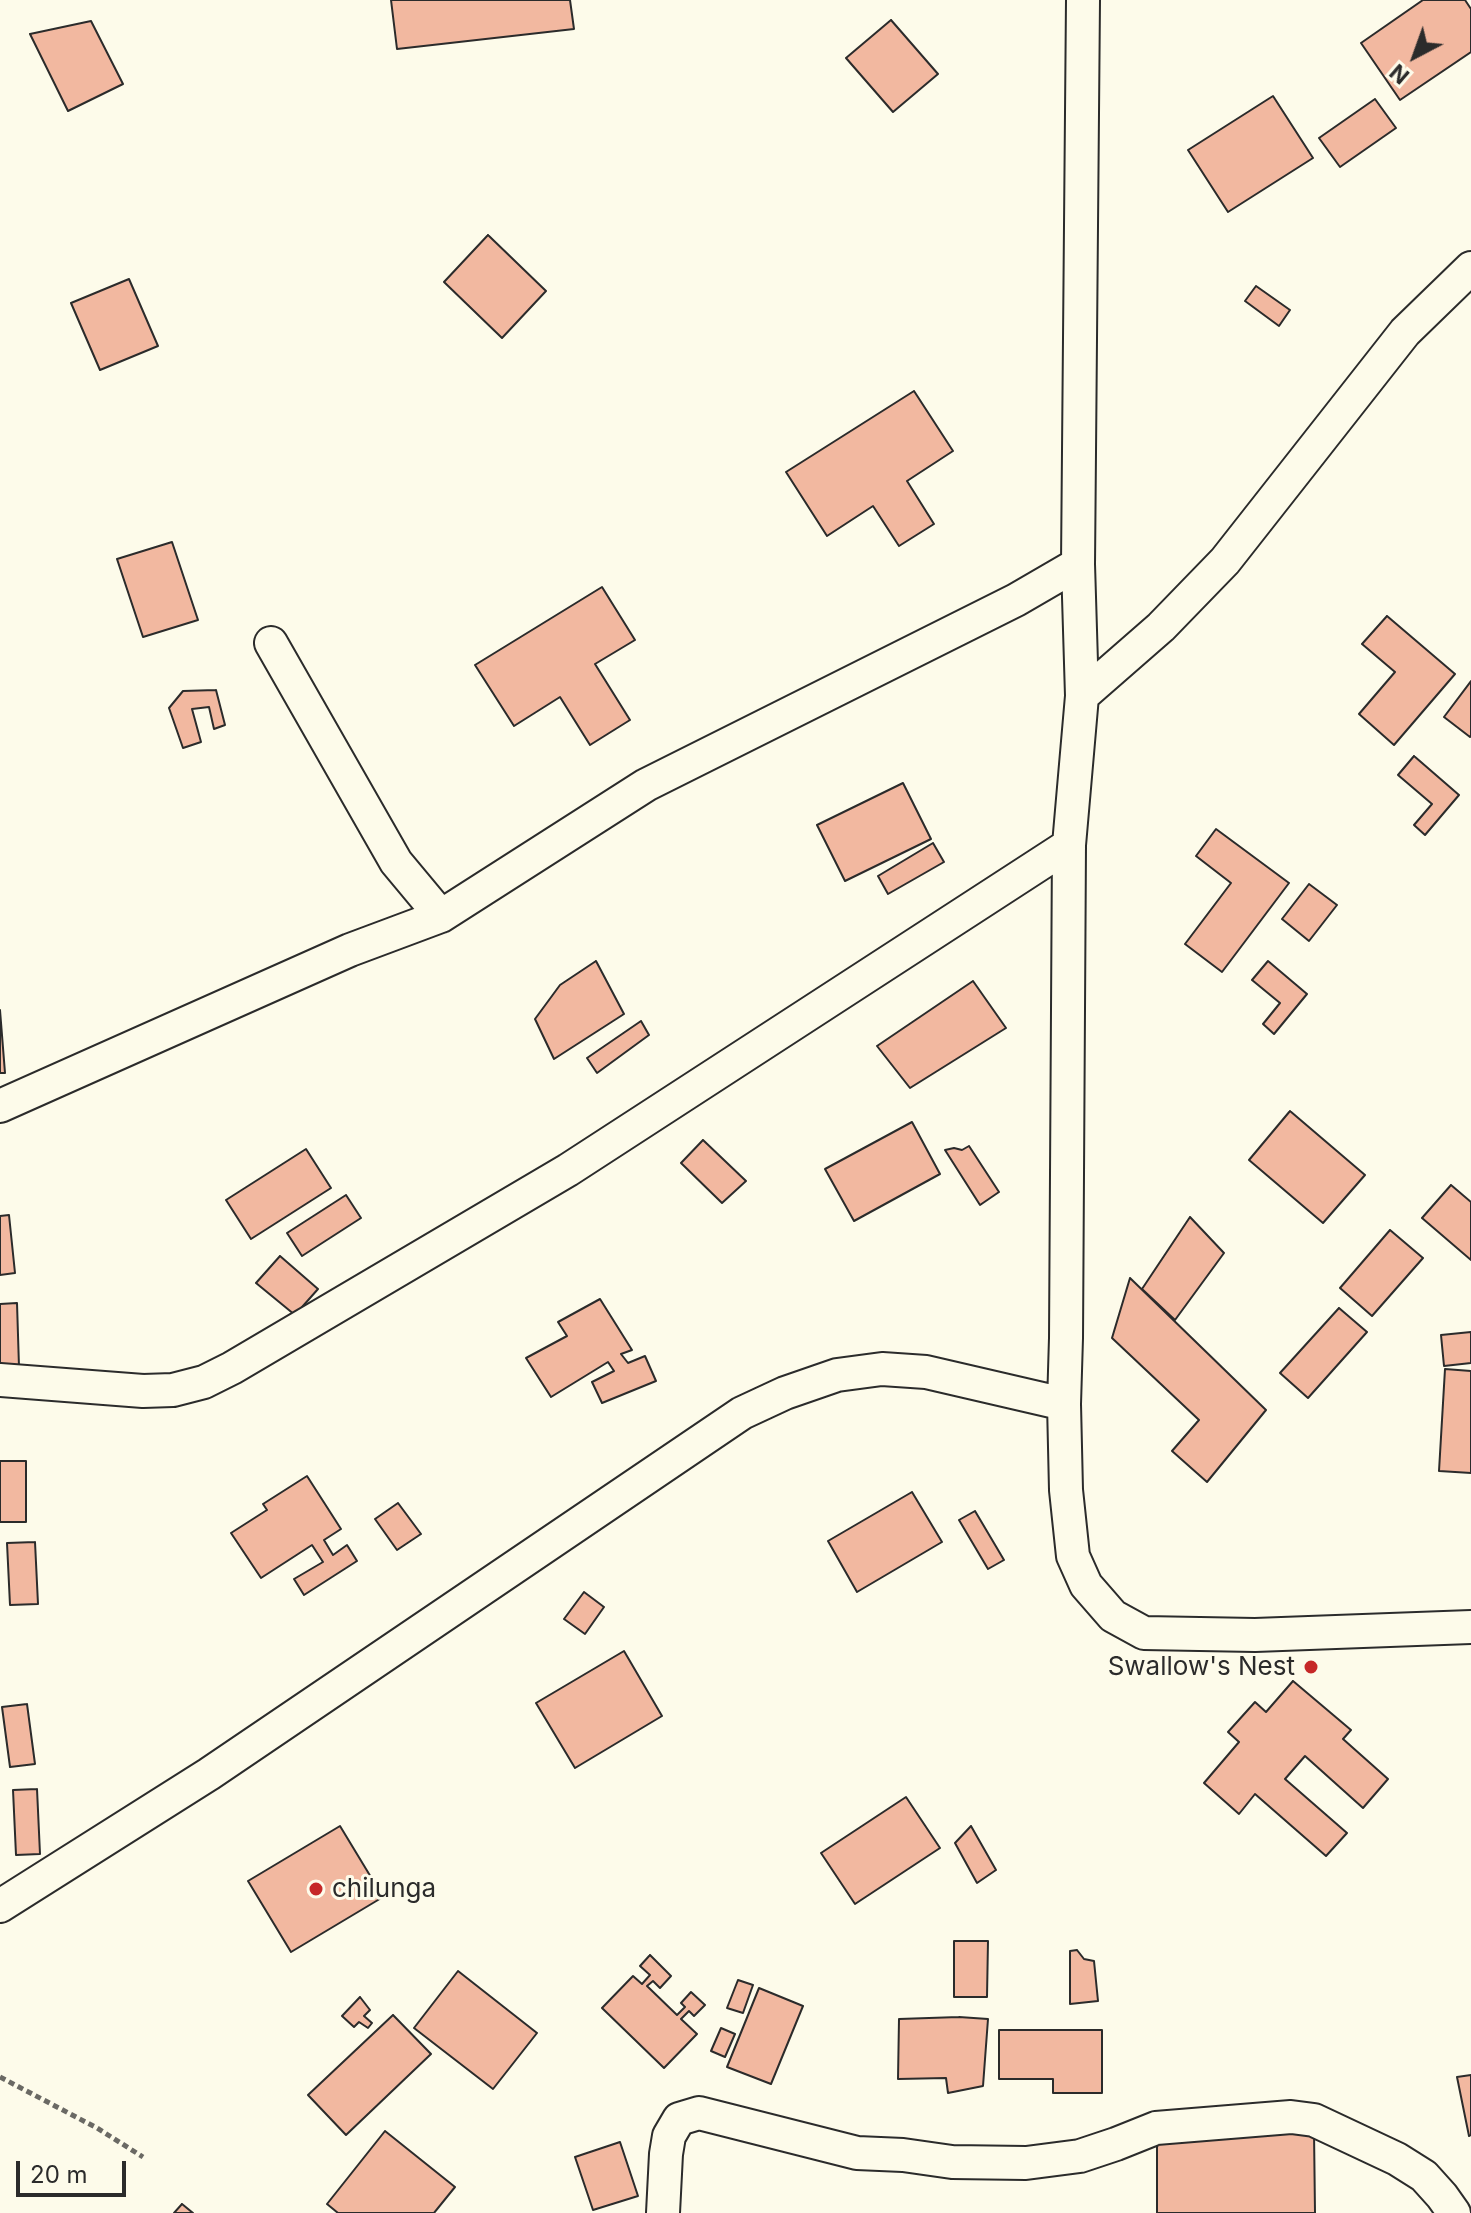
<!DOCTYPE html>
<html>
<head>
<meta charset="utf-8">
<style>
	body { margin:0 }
	#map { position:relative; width:1471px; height:2213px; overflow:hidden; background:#fdfbea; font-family:Inter,sans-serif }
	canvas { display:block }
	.north { position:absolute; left:1375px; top:16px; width:80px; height:80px; -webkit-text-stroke:6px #fdfbea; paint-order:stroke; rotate:221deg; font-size:22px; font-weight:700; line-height:32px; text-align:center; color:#2b2b2b }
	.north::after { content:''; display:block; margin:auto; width:28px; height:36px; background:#2b2b2b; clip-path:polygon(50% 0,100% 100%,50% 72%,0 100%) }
	.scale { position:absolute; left:16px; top:2161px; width:110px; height:36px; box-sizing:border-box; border:4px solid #2b2b2b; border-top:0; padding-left:10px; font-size:24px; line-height:28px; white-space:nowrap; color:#2b2b2b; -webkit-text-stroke:6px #fdfbea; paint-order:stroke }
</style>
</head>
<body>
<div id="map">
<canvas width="1471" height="2213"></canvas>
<div class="north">N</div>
<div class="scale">20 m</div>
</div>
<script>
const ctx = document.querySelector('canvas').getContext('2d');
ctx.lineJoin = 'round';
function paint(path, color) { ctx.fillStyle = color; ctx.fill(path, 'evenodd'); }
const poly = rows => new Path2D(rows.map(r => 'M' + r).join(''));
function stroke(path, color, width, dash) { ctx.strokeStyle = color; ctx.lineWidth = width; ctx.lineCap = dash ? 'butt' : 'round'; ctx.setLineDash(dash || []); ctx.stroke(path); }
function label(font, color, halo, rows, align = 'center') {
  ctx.font = font + ' Inter,sans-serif'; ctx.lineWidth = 6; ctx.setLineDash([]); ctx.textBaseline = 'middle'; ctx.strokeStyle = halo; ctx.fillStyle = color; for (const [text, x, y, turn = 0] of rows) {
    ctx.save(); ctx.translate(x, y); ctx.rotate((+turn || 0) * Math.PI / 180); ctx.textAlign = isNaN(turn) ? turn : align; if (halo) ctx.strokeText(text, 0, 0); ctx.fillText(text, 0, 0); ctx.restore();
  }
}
const building = poly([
	[391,0,570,0,574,29,397,49,391,0],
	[1423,0,1465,0,1471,9,1471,52,1400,100,1361,43,1423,0],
	[891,20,938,74,893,112,846,58,891,20],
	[91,21,123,84,68,111,30,34,91,21],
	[1273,96,1313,158,1228,212,1188,150,1273,96],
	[1375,99,1396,128,1340,167,1319,138,1375,99],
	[488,235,546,291,502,338,444,282,488,235],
	[129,279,158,346,100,370,71,303,129,279],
	[1256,286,1290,310,1279,326,1245,301,1256,286],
	[914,391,953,451,907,481,934,524,899,546,873,506,827,536,786,472,914,391],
	[172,542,198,620,143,637,117,559,172,542],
	[602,587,635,640,595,664,630,720,590,745,560,697,514,726,475,665,602,587],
	[1387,616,1455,674,1394,745,1359,714,1395,672,1362,644,1387,616],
	[1471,681,1471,735,1470,737,1444,717,1471,681],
	[216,690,225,725,214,729,209,707,192,709,201,742,183,748,169,708,183,691,216,690],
	[1414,756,1459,795,1425,835,1414,825,1432,804,1398,775,1414,756],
	[903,783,931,839,845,881,817,825,903,783],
	[1216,829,1289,883,1222,972,1185,944,1231,883,1196,856,1216,829],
	[933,843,944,862,888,894,878,876,933,843],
	[1309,884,1337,905,1309,941,1282,919,1309,884],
	[596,961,624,1014,554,1059,535,1019,560,985,596,961],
	[1268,961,1307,994,1274,1034,1263,1024,1280,1003,1252,980,1268,961],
	[973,981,1006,1028,910,1088,877,1046,973,981],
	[0,1010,5,1073,0,1073,0,1010],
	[641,1021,649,1035,597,1073,587,1058,641,1021],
	[1290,1111,1365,1175,1323,1223,1249,1160,1290,1111],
	[912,1122,940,1174,854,1221,825,1169,912,1122],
	[703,1140,746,1181,722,1203,681,1163,703,1140],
	[969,1146,999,1192,980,1205,945,1150,954,1148,962,1150,969,1146],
	[306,1149,331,1188,251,1239,226,1200,306,1149],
	[1451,1185,1471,1202,1471,1260,1422,1218,1451,1185],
	[346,1195,361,1218,302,1256,287,1233,346,1195],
	[9,1215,15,1273,0,1275,0,1216,9,1215],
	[1190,1217,1224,1253,1175,1320,1142,1289,1190,1217],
	[1390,1230,1423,1258,1372,1316,1340,1288,1390,1230],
	[280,1256,318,1289,295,1315,256,1283,280,1256],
	[1130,1278,1266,1410,1207,1482,1172,1451,1199,1420,1112,1338,1130,1278],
	[600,1299,632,1350,621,1354,628,1363,645,1356,656,1381,602,1403,592,1382,614,1371,608,1362,551,1397,526,1358,567,1336,558,1322,600,1299],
	[17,1303,19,1367,0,1367,0,1304,17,1303],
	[1339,1308,1367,1332,1308,1398,1280,1373,1339,1308],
	[1471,1332,1471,1363,1444,1366,1441,1335,1471,1332],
	[1445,1369,1471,1371,1471,1473,1439,1471,1445,1369],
	[0,1461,26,1461,26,1522,0,1522,0,1461],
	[307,1476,341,1529,324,1540,333,1555,347,1545,357,1561,304,1595,294,1579,323,1562,312,1545,261,1578,231,1533,267,1510,263,1504,307,1476],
	[912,1492,942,1542,857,1592,828,1541,912,1492],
	[398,1503,421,1534,397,1550,375,1519,398,1503],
	[975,1511,1004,1560,988,1569,959,1520,975,1511],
	[35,1542,38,1604,10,1605,7,1543,35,1542],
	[584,1592,604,1607,585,1634,564,1619,584,1592],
	[624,1651,662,1716,575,1768,536,1703,624,1651],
	[1293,1681,1351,1730,1343,1739,1388,1779,1363,1808,1305,1756,1285,1779,1347,1833,1326,1856,1255,1794,1239,1814,1204,1783,1239,1742,1228,1732,1255,1702,1266,1712,1293,1681],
	[27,1704,35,1764,10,1767,2,1707,27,1704],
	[37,1789,40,1854,16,1855,13,1790,37,1789],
	[906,1797,940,1848,855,1904,821,1853,906,1797],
	[340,1826,383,1897,291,1952,248,1881,340,1826],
	[971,1826,996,1870,977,1883,955,1843,971,1826],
	[954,1941,988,1941,987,1997,954,1997,954,1941],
	[1077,1950,1084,1959,1094,1961,1098,2001,1070,2004,1070,1951,1077,1950],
	[650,1955,671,1976,660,1988,653,1981,647,1986,677,2015,685,2007,681,2003,691,1992,705,2005,694,2016,689,2011,681,2019,697,2034,664,2068,602,2008,633,1976,642,1984,650,1975,640,1966,650,1955],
	[458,1971,537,2033,493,2089,414,2028,458,1971],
	[738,1980,753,1985,743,2013,727,2008,738,1980],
	[759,1988,803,2006,771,2084,727,2067,759,1988],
	[360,1997,370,2010,364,2016,372,2023,368,2028,359,2022,354,2027,342,2016,360,1997],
	[393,2015,431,2054,346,2135,308,2095,393,2015],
	[959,2017,988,2019,983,2086,948,2093,946,2078,898,2079,899,2019,959,2017],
	[721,2028,735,2034,725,2057,711,2051,721,2028],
	[999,2030,1102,2030,1102,2093,1053,2093,1053,2079,999,2079,999,2030],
	[1471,2075,1471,2135,1469,2136,1457,2077,1471,2075],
	[385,2131,455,2187,434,2213,338,2213,327,2204,385,2131],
	[1314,2131,1315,2213,1157,2213,1157,2132,1314,2131],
	[620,2142,638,2196,593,2210,575,2157,620,2142],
	[182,2204,193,2213,174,2213,182,2204]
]);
paint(building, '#f2b8a0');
stroke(building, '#2b2b2b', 2);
const minor = poly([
	[1083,0,1078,564,1082,696,1069,845,1066,1338,1064,1404,1066,1490,1073,1556,1086,1585,1113,1616,1144,1633,1255,1635,1471,1627],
	[271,643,396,862,441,916],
	[1082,696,1161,627,1225,561,1405,332,1471,268],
	[0,1106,350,950,441,916,646,785,1016,600,1078,564],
	[0,1380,143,1391,173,1390,204,1382,232,1368,568,1170,1069,845],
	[0,1906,209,1774,742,1413,785,1393,837,1375,882,1369,926,1372,1064,1404],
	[663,2213,666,2154,669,2136,679,2119,699,2113,857,2153,903,2155,952,2162,1026,2163,1080,2156,1116,2144,1156,2128,1291,2117,1314,2120,1397,2159,1424,2176,1442,2196,1454,2213]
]);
stroke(minor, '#2b2b2b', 36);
stroke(poly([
	[0,2077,97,2128,143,2157]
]), '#6a6964', 5, [6, 4]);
stroke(minor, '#fdfbea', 32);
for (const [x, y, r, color] of [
	[1311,1667,8,"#c62828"],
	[316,1889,8,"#c62828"]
]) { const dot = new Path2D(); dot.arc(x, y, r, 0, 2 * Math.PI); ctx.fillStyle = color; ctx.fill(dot); stroke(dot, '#fdfbea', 3); }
label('26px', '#2b2b2b', '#fdfbea', [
	["Swallow's Nest",1295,1667],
	["chilunga",332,1889,"left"]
], 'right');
</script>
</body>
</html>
